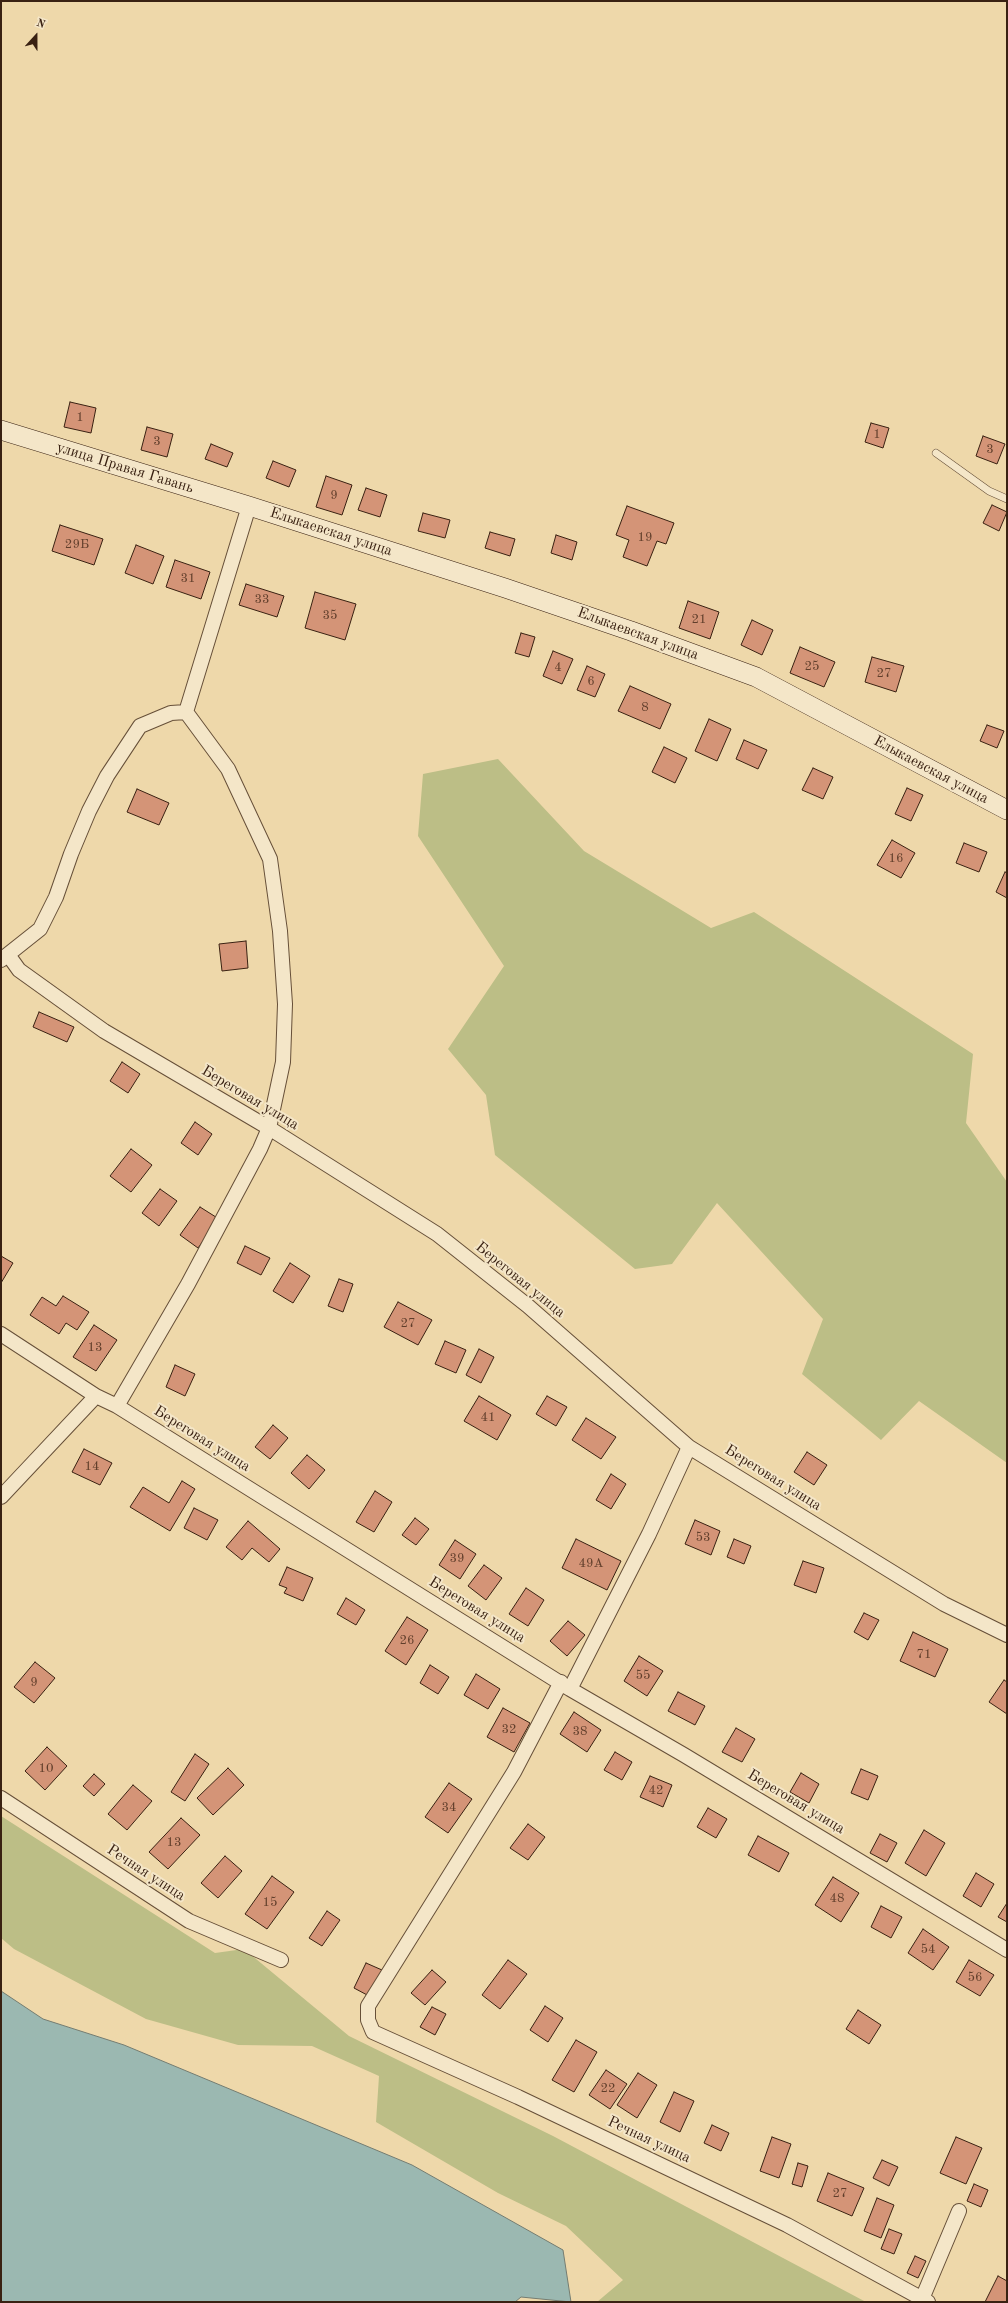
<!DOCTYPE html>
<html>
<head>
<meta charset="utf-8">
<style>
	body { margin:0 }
	#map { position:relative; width:1008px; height:2303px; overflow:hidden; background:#eed8aa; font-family:"Old Standard TT",serif }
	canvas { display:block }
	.frame { position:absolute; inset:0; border:2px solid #392112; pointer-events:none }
	.north { position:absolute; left:16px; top:16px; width:40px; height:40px; -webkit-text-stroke:3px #f4e6c8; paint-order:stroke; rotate:21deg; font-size:11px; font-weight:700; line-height:16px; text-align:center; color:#392112 }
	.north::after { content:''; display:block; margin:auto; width:14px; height:18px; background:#392112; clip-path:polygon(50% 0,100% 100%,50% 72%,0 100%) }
</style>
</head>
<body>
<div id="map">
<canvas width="1008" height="2303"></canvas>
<div class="frame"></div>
<div class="north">N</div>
</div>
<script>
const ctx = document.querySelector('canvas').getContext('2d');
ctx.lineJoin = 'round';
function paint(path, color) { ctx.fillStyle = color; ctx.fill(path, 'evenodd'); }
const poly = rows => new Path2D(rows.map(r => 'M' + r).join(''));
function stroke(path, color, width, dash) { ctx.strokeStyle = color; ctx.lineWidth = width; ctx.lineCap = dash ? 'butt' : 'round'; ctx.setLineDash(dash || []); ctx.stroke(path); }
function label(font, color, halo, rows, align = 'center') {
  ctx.font = font + ' "Old Standard TT",serif'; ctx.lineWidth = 4; ctx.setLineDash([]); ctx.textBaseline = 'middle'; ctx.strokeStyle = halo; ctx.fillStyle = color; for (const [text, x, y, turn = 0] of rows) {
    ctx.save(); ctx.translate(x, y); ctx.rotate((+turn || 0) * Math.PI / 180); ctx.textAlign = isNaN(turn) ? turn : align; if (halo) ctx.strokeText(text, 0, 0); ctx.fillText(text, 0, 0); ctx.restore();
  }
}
paint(poly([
	[498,759,584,851,711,928,754,912,973,1054,966,1123,1007,1182,1007,1463,919,1401,881,1440,802,1374,823,1319,717,1203,672,1264,635,1269,495,1155,486,1095,448,1049,504,966,418,836,423,774],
	[1,1816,215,1953,244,1949,349,2036,553,2136,866,2302,597,2302,623,2280,566,2226,498,2193,376,2122,379,2076,312,2046,238,2045,146,2019,14,1949,1,1938]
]), '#bcbe86');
const water = poly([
	[1,1991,43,2019,124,2045,412,2165,563,2250,571,2302,521,2297,515,2302,1,2302,1,1991]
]);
paint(water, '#9bb8b1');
stroke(water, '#747c71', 1);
const building = poly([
	[70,402,96,408,91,433,64,427,70,402],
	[871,423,889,428,883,448,865,442,871,423],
	[147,427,173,434,167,457,141,450,147,427],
	[983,436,1005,444,997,464,976,456,983,436],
	[211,444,233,453,227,467,205,459,211,444],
	[273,461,296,470,289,487,266,478,273,461],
	[326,476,352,485,342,515,316,507,326,476],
	[366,488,387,495,380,517,358,510,366,488],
	[992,505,1007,512,999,531,983,523,992,505],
	[627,506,674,523,666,544,657,541,647,566,623,557,629,540,616,535,627,506],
	[423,513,450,520,445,538,418,531,423,513],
	[60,525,103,539,94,565,52,551,60,525],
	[490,532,515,539,510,556,485,548,490,532],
	[556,535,577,542,572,560,551,553,556,535],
	[136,545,164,556,153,584,125,573,136,545],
	[175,560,210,572,201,599,166,587,175,560],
	[246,584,284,596,277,617,239,605,246,584],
	[315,592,356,604,345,640,305,628,315,592],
	[688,601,719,612,710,639,679,628,688,601],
	[752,620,773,630,762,655,741,645,752,620],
	[521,633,535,637,529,657,515,653,521,633],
	[800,647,835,662,824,687,790,673,800,647],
	[553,651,573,659,562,684,543,676,553,651],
	[872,657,904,666,896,692,865,682,872,657],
	[587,666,605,674,595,697,577,690,587,666],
	[630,686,671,704,660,729,618,711,630,686],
	[709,719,731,729,717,761,695,751,709,719],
	[987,725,1004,731,997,748,980,741,987,725],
	[744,740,767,750,758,769,736,759,744,740],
	[664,747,687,758,675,783,652,772,664,747],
	[813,768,833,777,823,799,802,790,813,768],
	[907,788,923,795,911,821,895,814,907,788],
	[137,789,169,803,159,825,127,812,137,789],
	[892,840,915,853,901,878,877,865,892,840],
	[964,843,987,852,979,872,956,863,964,843],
	[1005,872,1007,873,1007,898,996,892,1005,872],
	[246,941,248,968,222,971,219,944,246,941],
	[39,1012,74,1027,67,1042,33,1027,39,1012],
	[122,1062,140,1074,128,1093,110,1081,122,1062],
	[195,1122,212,1134,198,1155,181,1143,195,1122],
	[131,1149,152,1165,131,1192,110,1176,131,1149],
	[160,1189,177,1201,159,1226,142,1213,160,1189],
	[200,1207,219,1219,198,1248,180,1235,200,1207],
	[245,1246,270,1258,261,1275,237,1263,245,1246],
	[1,1256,13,1263,1,1283,1,1256],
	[290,1263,310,1276,293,1303,273,1291,290,1263],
	[339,1279,353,1284,343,1312,328,1306,339,1279],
	[63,1296,89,1312,77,1330,66,1323,59,1334,30,1315,42,1297,56,1306,63,1296],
	[398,1302,432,1320,418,1345,384,1327,398,1302],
	[94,1325,117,1340,96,1371,73,1357,94,1325],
	[445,1341,466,1350,456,1373,435,1364,445,1341],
	[479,1349,494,1357,481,1383,466,1375,479,1349],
	[175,1365,195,1374,185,1396,166,1387,175,1365],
	[479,1396,511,1415,497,1440,464,1421,479,1396],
	[547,1396,567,1407,556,1426,536,1414,547,1396],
	[586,1418,616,1437,601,1459,572,1440,586,1418],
	[273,1425,288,1438,270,1459,255,1447,273,1425],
	[84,1449,112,1463,100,1485,72,1472,84,1449],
	[807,1452,827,1465,814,1485,794,1472,807,1452],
	[307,1455,325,1470,309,1489,291,1473,307,1455],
	[611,1474,626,1484,611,1509,596,1500,611,1474],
	[182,1481,195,1489,170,1531,130,1507,143,1487,169,1503,182,1481],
	[375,1491,392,1502,374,1532,356,1522,375,1491],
	[194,1508,218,1520,207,1540,184,1528,194,1508],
	[415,1518,429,1529,416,1545,402,1535,415,1518],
	[695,1520,720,1531,711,1555,685,1544,695,1520],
	[248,1521,280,1549,269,1562,252,1548,242,1560,226,1547,248,1521],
	[576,1539,621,1561,607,1590,562,1568,576,1539],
	[734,1539,751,1546,744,1564,727,1557,734,1539],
	[455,1540,476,1554,460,1579,439,1565,455,1540],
	[803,1561,824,1568,816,1593,794,1585,803,1561],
	[484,1565,502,1578,486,1600,468,1586,484,1565],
	[287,1567,313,1578,303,1601,284,1593,287,1588,279,1585,287,1567],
	[526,1588,544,1600,528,1626,509,1614,526,1588],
	[346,1598,365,1610,356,1625,337,1614,346,1598],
	[864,1613,879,1620,868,1640,854,1632,864,1613],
	[407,1617,428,1630,406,1665,385,1651,407,1617],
	[568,1621,585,1635,567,1656,550,1641,568,1621],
	[913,1632,948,1649,935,1677,900,1661,913,1632],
	[639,1656,663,1671,647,1696,624,1681,639,1656],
	[35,1662,55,1678,34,1703,14,1687,35,1662],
	[430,1665,449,1677,438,1694,420,1683,430,1665],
	[476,1674,500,1689,488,1709,464,1695,476,1674],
	[1004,1680,1007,1682,1007,1714,989,1702,1004,1680],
	[678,1692,705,1706,695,1725,668,1711,678,1692],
	[503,1708,530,1723,514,1752,487,1737,503,1708],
	[574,1712,601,1730,587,1752,560,1734,574,1712],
	[736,1728,755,1739,742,1762,722,1752,736,1728],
	[47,1747,67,1766,45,1790,25,1771,47,1747],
	[615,1752,632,1762,622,1780,604,1770,615,1752],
	[195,1754,209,1764,185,1801,171,1792,195,1754],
	[228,1768,244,1785,213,1815,197,1798,228,1768],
	[861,1769,878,1776,868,1800,851,1793,861,1769],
	[801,1773,819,1784,809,1803,790,1792,801,1773],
	[94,1774,105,1784,94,1796,83,1786,94,1774],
	[650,1776,672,1785,663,1807,640,1797,650,1776],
	[449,1783,472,1799,448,1833,425,1817,449,1783],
	[133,1785,152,1801,127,1830,108,1814,133,1785],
	[708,1808,727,1819,716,1838,697,1827,708,1808],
	[181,1818,200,1835,168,1869,149,1852,181,1818],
	[528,1824,545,1837,528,1860,510,1848,528,1824],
	[924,1830,945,1843,926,1876,905,1863,924,1830],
	[880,1834,897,1843,887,1862,870,1853,880,1834],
	[758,1836,789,1853,779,1872,748,1855,758,1836],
	[225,1856,242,1871,218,1898,201,1883,225,1856],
	[976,1873,994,1884,981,1907,963,1896,976,1873],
	[272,1876,294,1892,267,1929,245,1914,272,1876],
	[833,1877,859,1893,841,1922,815,1905,833,1877],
	[1007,1903,1007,1922,998,1917,1007,1903],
	[881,1906,902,1917,891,1938,871,1927,881,1906],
	[327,1911,340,1920,322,1946,309,1938,327,1911],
	[923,1929,949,1947,933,1970,908,1953,923,1929],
	[508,1960,527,1974,500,2009,482,1995,508,1960],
	[969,1960,994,1975,980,1996,956,1982,969,1960],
	[366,1963,382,1970,369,1996,354,1988,366,1963],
	[432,1970,446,1982,425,2005,411,1993,432,1970],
	[545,2006,563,2018,548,2042,530,2030,545,2006],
	[432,2007,446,2014,435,2035,420,2027,432,2007],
	[858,2010,881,2025,869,2044,846,2029,858,2010],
	[576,2040,597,2052,574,2092,552,2080,576,2040],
	[606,2070,627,2084,610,2109,589,2095,606,2070],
	[638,2073,657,2085,637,2118,617,2105,638,2073],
	[674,2092,694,2101,680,2132,660,2122,674,2092],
	[712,2125,729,2133,721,2151,704,2143,712,2125],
	[772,2137,791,2144,779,2178,760,2171,772,2137],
	[956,2137,982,2148,966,2184,940,2173,956,2137],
	[882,2160,898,2167,889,2186,873,2178,882,2160],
	[798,2163,808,2166,802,2187,792,2184,798,2163],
	[828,2173,864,2188,852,2216,817,2201,828,2173],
	[974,2184,988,2190,981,2207,967,2201,974,2184],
	[877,2198,894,2205,881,2238,864,2231,877,2198],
	[889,2229,902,2234,894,2254,881,2249,889,2229],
	[915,2256,926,2261,918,2278,907,2273,915,2256],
	[998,2276,1007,2281,1007,2302,985,2302,998,2276]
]);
paint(building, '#d49477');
stroke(building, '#392112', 1);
const lane = poly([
	[936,453,989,491,1007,499]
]);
const street = poly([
	[9,956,19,970,104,1031,269,1128,437,1234,528,1306,689,1447,944,1604,1007,1635],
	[1,960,40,929,56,897,71,854,89,811,107,776,140,726,171,713,186,712],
	[1,1334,96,1396,117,1406,570,1689,684,1755,1007,1950],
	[117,1406,188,1284,260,1149,269,1128,283,1062,285,1004,280,931,270,859,228,769,186,712,249,506],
	[1,1497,96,1396],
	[561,1682,514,1772,368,2006,368,2020,373,2032,518,2097,787,2225,928,2302],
	[570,1689,649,1534,689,1447],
	[1,1798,189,1921,281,1960],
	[922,2299,959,2211]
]);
const secondary = poly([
	[1,430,249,506,505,588,631,631,756,677,1007,810]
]);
stroke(lane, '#664f38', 8);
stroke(street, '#664f38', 16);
stroke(secondary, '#392112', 20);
stroke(lane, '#f4e6c8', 7);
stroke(street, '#f4e6c8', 14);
stroke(secondary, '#f4e6c8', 19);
label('13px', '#603e2b', null, [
	["1",80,418],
	["1",877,435],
	["3",157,442],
	["3",990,450],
	["9",334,496],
	["19",645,538],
	["29Б",77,545],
	["31",188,579],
	["33",262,600],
	["35",330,616],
	["21",699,620],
	["25",812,667],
	["4",558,668],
	["27",884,674],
	["6",591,682],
	["8",645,708],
	["16",896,859],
	["27",408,1324],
	["13",95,1348],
	["41",488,1418],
	["14",92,1467],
	["53",703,1538],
	["39",457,1559],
	["49А",591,1564],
	["26",407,1641],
	["71",924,1655],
	["55",643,1676],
	["9",34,1683],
	["32",509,1730],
	["38",580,1732],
	["10",46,1769],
	["42",656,1791],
	["34",449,1808],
	["13",174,1843],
	["48",837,1899],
	["15",270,1903],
	["54",928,1950],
	["56",975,1978],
	["22",608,2089],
	["27",840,2194]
]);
label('15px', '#392112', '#f4e6c8', [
	["улица Правая Гавань",125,468,17],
	["Елыкаевская улица",331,532,18],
	["Елыкаевская улица",638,634,20],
	["Елыкаевская улица",931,770,28],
	["Береговая улица",250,1098,31],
	["Береговая улица",520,1280,39],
	["Береговая улица",202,1439,32],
	["Береговая улица",773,1478,32],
	["Береговая улица",477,1610,32],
	["Береговая улица",796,1802,31],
	["Речная улица",146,1873,33],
	["Речная улица",649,2140,25]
]);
</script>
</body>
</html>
